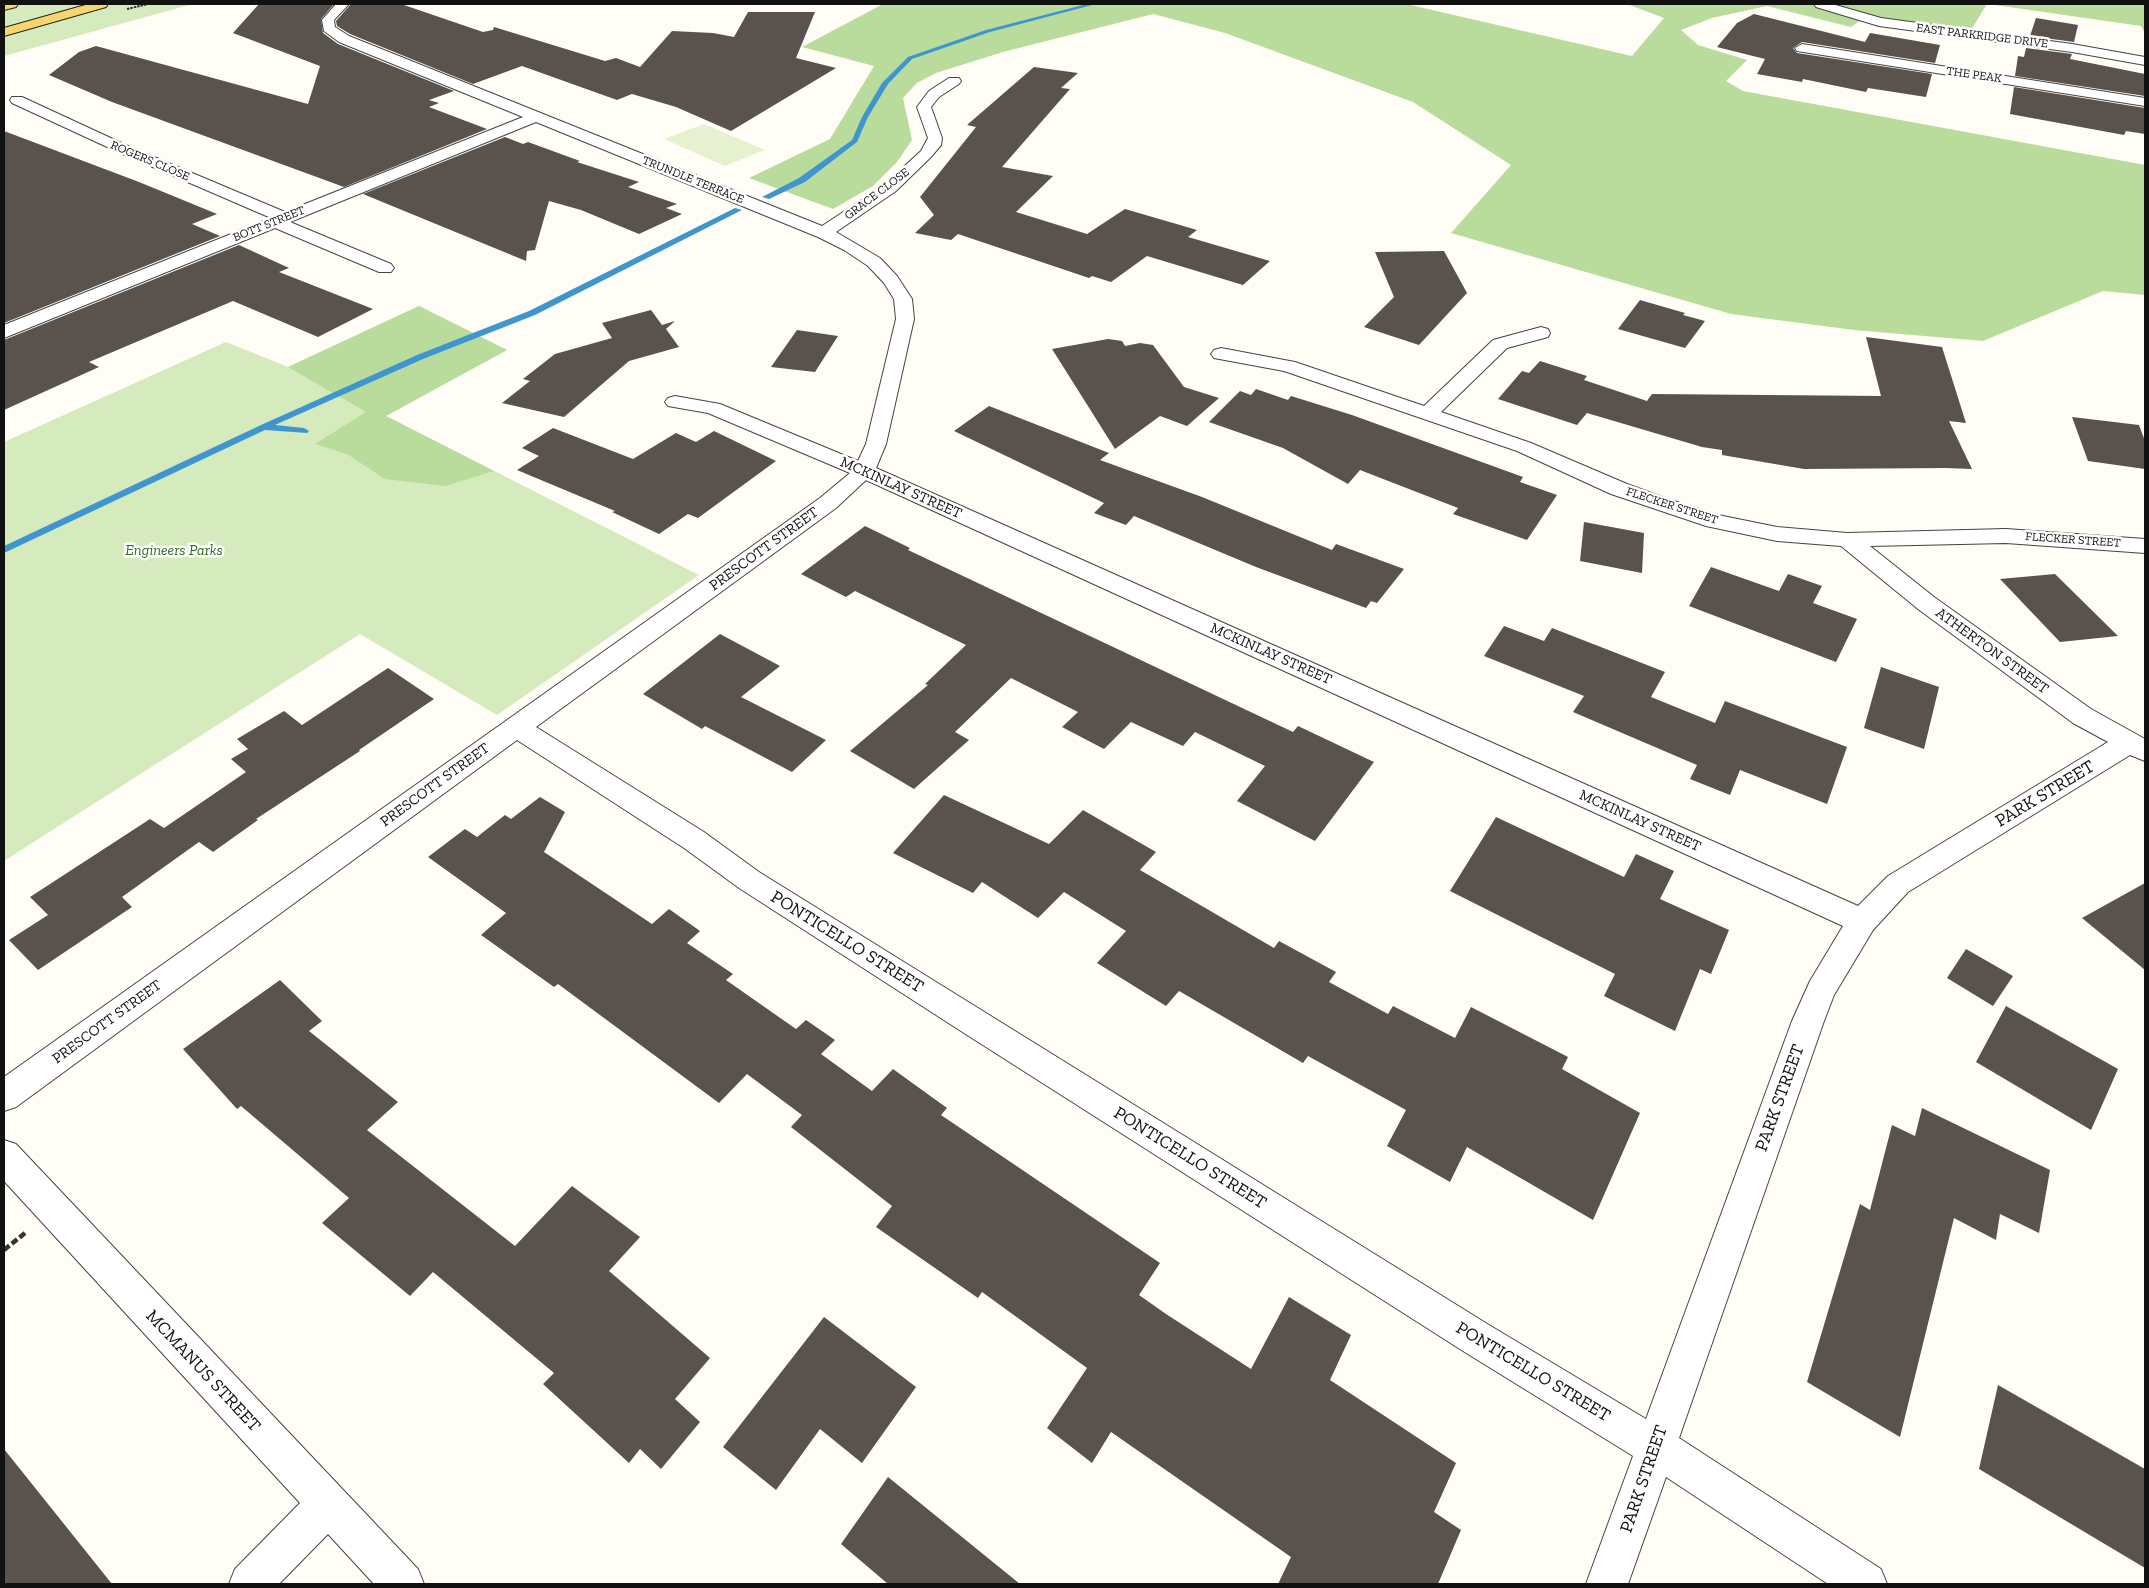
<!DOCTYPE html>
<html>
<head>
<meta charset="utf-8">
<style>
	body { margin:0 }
	#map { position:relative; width:2149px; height:1588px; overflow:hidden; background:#fffdf5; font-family:"Zilla Slab",serif }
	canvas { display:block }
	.frame { position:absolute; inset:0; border:5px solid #111; pointer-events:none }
</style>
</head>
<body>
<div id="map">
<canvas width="2149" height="1588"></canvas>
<div class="frame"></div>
</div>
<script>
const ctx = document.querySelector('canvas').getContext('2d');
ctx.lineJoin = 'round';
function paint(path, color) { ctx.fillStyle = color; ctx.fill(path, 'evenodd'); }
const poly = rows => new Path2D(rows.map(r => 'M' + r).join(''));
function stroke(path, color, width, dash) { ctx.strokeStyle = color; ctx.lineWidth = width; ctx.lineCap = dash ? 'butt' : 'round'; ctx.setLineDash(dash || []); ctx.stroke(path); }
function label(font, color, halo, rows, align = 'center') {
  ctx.font = font + ' "Zilla Slab",serif'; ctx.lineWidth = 5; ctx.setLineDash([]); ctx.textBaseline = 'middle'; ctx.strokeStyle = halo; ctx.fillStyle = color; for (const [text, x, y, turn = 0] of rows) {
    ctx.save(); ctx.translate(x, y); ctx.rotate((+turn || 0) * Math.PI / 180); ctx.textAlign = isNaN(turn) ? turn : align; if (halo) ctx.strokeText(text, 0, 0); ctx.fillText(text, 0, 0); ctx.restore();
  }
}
paint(poly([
	[4,4,193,4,4,56],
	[419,306,507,350,386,416,699,575,497,715,360,634,4,861,4,442,226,342,288,367]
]), '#d5ebbd');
paint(poly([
	[883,4,1406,4,1632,56,1664,18,1627,4,1987,4,1968,35,1864,18,1851,27,1767,6,1712,18,1681,30,1698,45,1747,60,1726,81,1743,91,2145,165,2145,295,2103,291,1983,341,1854,330,1731,314,1451,233,1511,165,1413,102,1225,33,1153,14,1003,52,936,73,917,83,903,98,912,140,897,162,873,186,833,209,749,178,830,139,874,66,802,47],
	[1988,4,2145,4,2145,33,2141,26],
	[419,306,507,350,386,416,494,471,445,486,385,479,347,454,315,444,366,412,288,367]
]), '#b9dc9c');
paint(poly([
	[704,124,765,150,725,166,664,139]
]), '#e6f2cf');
paint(poly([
	[1087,4,1096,4,990,32,912,59,888,84,868,117,857,142,805,182,769,199,762,197,799,178,852,140,862,117,882,83,908,57,986,30,1087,4],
	[735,208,742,210,535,315,423,359,275,425,304,428,309,431,307,433,265,430,4,553,4,546,261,425,417,355,529,311,735,208]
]), '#3f96cf');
paint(poly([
	[259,4,334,4,321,19,323,33,338,44,454,91,429,100,439,103,429,107,487,129,344,187,112,102,49,75,79,52,96,46,308,104,320,66,233,33],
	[351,4,401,4,483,32,493,30,494,27,605,61,616,58,640,67,672,31,713,33,734,37,748,12,815,12,796,58,836,68,731,131,676,107,632,94,617,100,522,66,473,84,350,34,337,26,336,21],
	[1754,14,1865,42,1870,33,1940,45,1935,63,1802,42,1793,48,1797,53,1932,74,1926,97,1868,88,1866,92,1803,79,1802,82,1757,74,1765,59,1717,47,1737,23],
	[2036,18,2078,25,2074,42,2030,36],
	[2026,48,2072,54,2070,59,2145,74,2145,96,2015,76,2018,56,2024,57],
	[1034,67,1078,73,1061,88,1070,89,1002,167,1053,176,1016,212,1087,234,1125,209,1197,230,1188,237,1270,261,1243,285,1147,256,1111,282,1092,276,1089,278,958,234,951,240,915,233,934,215,920,197,976,127,967,125],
	[2014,87,2145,108,2145,134,2126,131,2124,135,2010,114],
	[4,131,139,182,217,214,192,224,220,236,4,323],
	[505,137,523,144,528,142,580,161,577,162,639,182,628,187,677,204,666,208,682,214,639,234,581,210,549,201,535,250,527,251,526,261,363,194],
	[239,245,289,268,279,272,373,309,318,337,233,301,89,362,99,367,4,410,4,340],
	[1444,251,1467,293,1419,345,1364,327,1394,297,1375,252],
	[1640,300,1685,313,1683,315,1705,321,1685,348,1618,329],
	[651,310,662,325,675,321,666,329,679,347,629,361,564,417,502,403,530,381,523,379,555,354,612,338,602,323],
	[797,330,838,336,815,372,771,367],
	[1866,337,1942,347,1966,423,1949,421,1972,469,1946,468,1804,469,1722,455,1722,450,1702,447,1587,413,1577,425,1498,399,1522,371,1529,373,1540,361,1587,376,1584,380,1647,401,1652,394,1881,396],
	[1108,339,1122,341,1125,346,1140,343,1153,345,1184,387,1219,398,1187,426,1160,416,1115,449,1052,349],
	[1256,389,1288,400,1291,396,1352,415,1523,477,1520,482,1557,495,1527,540,1453,514,1458,508,1360,470,1348,484,1283,448,1209,422,1240,391,1251,395],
	[989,406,1109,453,1100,460,1202,497,1332,550,1336,544,1404,569,1377,603,1371,601,1366,608,1256,567,1134,516,1126,525,1094,513,1104,503,954,431],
	[2072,417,2139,425,2145,441,2145,469,2088,461],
	[553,428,633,459,676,433,696,442,714,431,776,461,698,518,688,514,659,534,612,512,615,511,517,470,539,456,522,448],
	[1584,522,1644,533,1642,573,1580,561],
	[865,526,910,548,908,550,1293,732,1298,726,1374,762,1315,841,1237,801,1265,766,1195,732,1183,746,1131,722,1104,749,1062,727,1078,712,1011,678,955,732,969,740,914,789,850,751,928,685,925,684,966,645,855,591,846,597,801,574],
	[1711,567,1779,591,1788,574,1822,586,1813,603,1857,619,1836,662,1689,606],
	[2055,574,2118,636,2060,642,2000,579],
	[1504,626,1544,641,1552,628,1665,672,1651,697,1715,723,1725,701,1847,747,1827,804,1740,770,1730,795,1690,779,1697,765,1573,712,1584,696,1484,656],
	[720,634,780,666,741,697,826,740,792,772,705,726,702,729,643,694],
	[1881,667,1939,687,1924,749,1864,728],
	[388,668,434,699,359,750,360,751,256,819,258,820,213,852,199,842,122,897,132,907,38,970,9,940,48,915,30,897,150,819,164,828,246,772,231,759,248,749,237,739,284,711,302,725],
	[944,795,1049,844,1083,810,1156,852,1140,870,1274,948,1279,941,1336,972,1329,982,1388,1014,1393,1006,1455,1038,1471,1007,1568,1057,1562,1069,1640,1113,1593,1220,1467,1147,1450,1182,1387,1146,1406,1110,1308,1056,1303,1063,1179,991,1166,1006,1097,963,1126,931,1064,892,1038,918,982,882,973,893,893,853],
	[540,797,565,812,544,852,652,924,669,909,700,931,687,943,733,974,726,980,796,1029,806,1020,835,1040,821,1054,872,1091,893,1069,947,1108,941,1115,1160,1263,1139,1295,1166,1314,1251,1369,1289,1297,1351,1335,1330,1380,1456,1463,1434,1512,1461,1530,1438,1584,1278,1584,1291,1557,1111,1432,1092,1463,1047,1428,1087,1368,982,1292,978,1298,876,1227,892,1206,791,1127,802,1115,747,1074,719,1103,558,984,554,987,481,935,506,913,428,857,465,829,477,837,505,815,511,819],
	[1496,817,1624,877,1636,854,1674,871,1660,899,1729,930,1711,974,1700,969,1675,1031,1604,996,1615,974,1450,891],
	[2145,883,2145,970,2082,918],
	[1966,949,2013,976,1993,1006,1947,978],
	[280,980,322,1021,309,1031,398,1102,367,1130,515,1246,572,1186,640,1237,609,1271,710,1358,675,1399,700,1422,661,1469,640,1449,629,1463,543,1384,554,1373,433,1272,410,1296,322,1223,349,1198,241,1106,237,1109,183,1049],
	[2006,1006,2118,1069,2091,1130,1976,1062],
	[1922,1108,2050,1170,2039,1233,2000,1214,1996,1240,1954,1218,1900,1437,1807,1382,1860,1204,1870,1210,1892,1125,1915,1136],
	[824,1317,916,1387,862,1463,820,1429,776,1490,723,1447],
	[1998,1385,2145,1469,2145,1568,1979,1469],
	[4,1449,112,1584,4,1584],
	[888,1477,1020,1584,888,1584,841,1544]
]), '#5a524d');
const minor = poly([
	[336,4,349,4,334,20,335,27,349,36,822,226,884,185,921,151,928,138,917,107,929,91,949,78,959,78,961,81,959,84,939,97,931,107,942,138,941,145,931,157,896,191,836,232,880,258,897,276,912,299,914,319,886,444,876,468,1858,906,1888,876,2108,742,2073,723,1918,609,1841,546,1777,541,1706,526,1611,494,1517,451,1284,371,1214,358,1211,354,1214,350,1221,348,1295,362,1424,406,1493,340,1541,327,1548,329,1550,333,1548,337,1507,348,1441,412,1531,443,1627,484,1668,499,1718,515,1777,527,1847,533,2006,529,2145,539,2145,553,2006,543,1870,546,1934,597,2091,709,2145,739,2145,761,2130,755,1908,892,1873,930,1834,995,1824,1021,1679,1438,1881,1569,1887,1584,1828,1584,1666,1477,1628,1584,1586,1584,1633,1456,1463,1351,964,1033,739,888,684,848,517,740,16,1107,4,1111,4,1077,820,498,850,473,708,413,668,406,665,402,668,398,675,396,720,404,858,461,866,444,896,319,894,299,884,283,868,266,844,250,818,237,536,122,290,222,391,264,394,268,391,272,379,272,275,228,4,338,4,325,271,218,118,152,12,103,10,100,12,97,22,97,128,146,285,212,523,117,339,42,324,31,322,20,336,4],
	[866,480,1843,926,1810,981,1792,1021,1646,1419,1489,1325,986,1013,759,872,704,832,536,727,836,508,866,480],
	[1814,4,1832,4,1881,18,2072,44,2145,57,2145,65,2072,52,1879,26,1816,7,1814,4],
	[1802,44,2145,98,2145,106,1797,51,1795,48,1802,44]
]);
const tertiary = poly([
	[4,1140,16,1144,418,1569,424,1584,374,1584,328,1534,279,1584,229,1584,235,1569,300,1503,4,1181,4,1140]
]);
const primary = poly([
	[4,4,18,4,16,7,4,10,4,4],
	[89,4,108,4,106,7,4,36,4,28,89,4]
]);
stroke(minor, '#444', 2);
stroke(tertiary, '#444', 2);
stroke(primary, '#222', 2);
stroke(poly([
	[127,9,148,4]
]), '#333', 2, [2.5, 1]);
stroke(poly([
	[4,1250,25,1233]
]), '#333', 4.5, [7, 3]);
paint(minor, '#fff');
paint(tertiary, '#fff');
paint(primary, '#f9d66b');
label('12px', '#111', '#fff', [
	["EAST PARKRIDGE DRIVE",1982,36,7],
	["THE PEAK",1974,75,8],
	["ROGERS CLOSE",150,161,23],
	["TRUNDLE TERRACE",693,180,22],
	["GRACE CLOSE",877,194,-37],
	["BOTT STREET",269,224,-22],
	["FLECKER STREET",1672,506,18],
	["FLECKER STREET",2073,540,4]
]);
label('15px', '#111', '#fff', [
	["MCKINLAY STREET",901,488,24],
	["PRESCOTT STREET",764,549,-36],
	["ATHERTON STREET",1992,651,36],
	["MCKINLAY STREET",1271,654,24],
	["PRESCOTT STREET",435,785,-36],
	["MCKINLAY STREET",1640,821,24],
	["PRESCOTT STREET",107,1022,-36]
]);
label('italic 15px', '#2f6b1f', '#fff', [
	["Engineers Parks",174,551]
]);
label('18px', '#111', '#fff', [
	["PARK STREET",2045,794,-31],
	["PONTICELLO STREET",847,942,32],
	["PARK STREET",1780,1098,-70],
	["PONTICELLO STREET",1190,1158,32],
	["MCMANUS STREET",203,1371,47],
	["PONTICELLO STREET",1533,1372,31],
	["PARK STREET",1644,1479,-71]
]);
</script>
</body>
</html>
